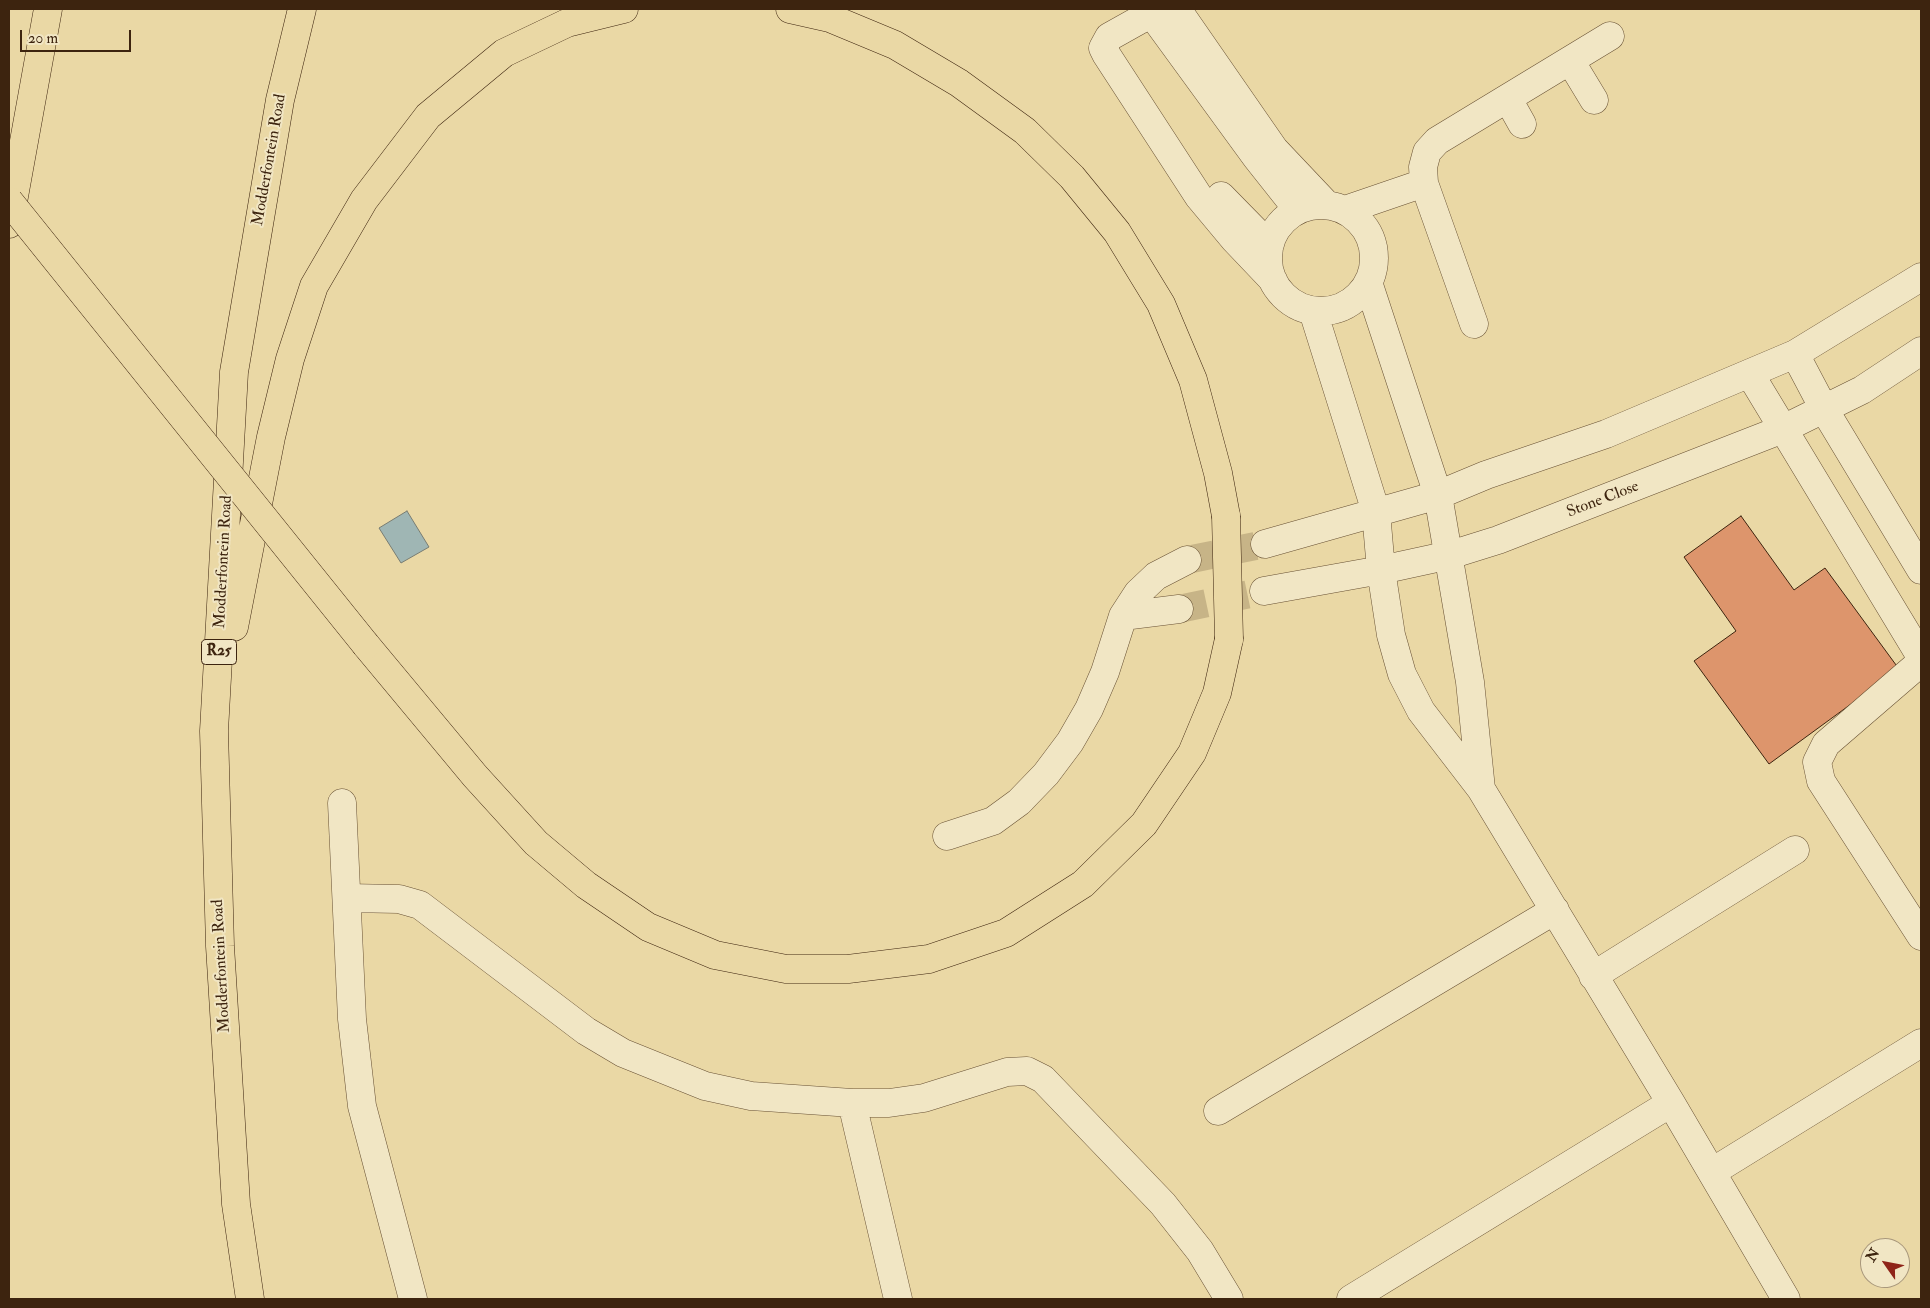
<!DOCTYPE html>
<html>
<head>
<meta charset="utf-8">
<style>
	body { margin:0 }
	#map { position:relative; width:1930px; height:1308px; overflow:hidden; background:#ead8a5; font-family:"IM FELL Double Pica",serif }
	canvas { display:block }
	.frame { position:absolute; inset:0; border:10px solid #3d240f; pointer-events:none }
	.north { position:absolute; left:1860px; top:1238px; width:50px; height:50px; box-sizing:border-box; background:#f1e6c4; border:1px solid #a9987c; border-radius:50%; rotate:303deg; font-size:14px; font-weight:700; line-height:20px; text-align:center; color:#3d240f }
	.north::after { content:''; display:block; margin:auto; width:18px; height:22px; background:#8f2418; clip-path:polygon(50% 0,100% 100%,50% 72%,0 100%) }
	.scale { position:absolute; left:20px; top:30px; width:111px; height:22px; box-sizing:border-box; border:2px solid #3d240f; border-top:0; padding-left:6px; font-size:15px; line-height:18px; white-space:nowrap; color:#3d240f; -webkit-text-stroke:4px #f1e6c4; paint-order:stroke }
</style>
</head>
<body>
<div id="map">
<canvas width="1930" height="1308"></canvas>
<div class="frame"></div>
<div class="north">N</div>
<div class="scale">20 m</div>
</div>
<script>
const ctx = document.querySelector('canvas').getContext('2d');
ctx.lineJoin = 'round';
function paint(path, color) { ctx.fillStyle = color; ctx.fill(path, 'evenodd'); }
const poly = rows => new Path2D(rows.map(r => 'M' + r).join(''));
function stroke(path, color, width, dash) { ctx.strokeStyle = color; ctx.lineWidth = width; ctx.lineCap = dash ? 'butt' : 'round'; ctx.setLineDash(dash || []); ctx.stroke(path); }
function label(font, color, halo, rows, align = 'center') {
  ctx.font = font + ' "IM FELL Double Pica",serif'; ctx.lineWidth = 4; ctx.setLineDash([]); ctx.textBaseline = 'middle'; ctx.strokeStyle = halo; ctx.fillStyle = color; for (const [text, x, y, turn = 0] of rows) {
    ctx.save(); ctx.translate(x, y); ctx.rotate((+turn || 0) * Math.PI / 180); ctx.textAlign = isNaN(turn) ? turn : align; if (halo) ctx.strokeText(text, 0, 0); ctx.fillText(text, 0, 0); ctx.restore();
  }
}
const water = poly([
	[407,511,429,547,401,563,379,528,407,511]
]);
paint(water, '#9fb6b4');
stroke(water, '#787c72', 1);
const building = poly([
	[1741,516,1794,590,1825,568,1899,669,1769,764,1694,661,1736,631,1684,557,1741,516]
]);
paint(building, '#dd956c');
stroke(building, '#3d240f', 1);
stroke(poly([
	[1187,560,1265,544],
	[1179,609,1264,591]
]), '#c7b487', 28, [28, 14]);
const minor = poly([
	[1159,9,1109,37,1103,48,1106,54,1199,197,1234,239,1273,280],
	[1177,9,1274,149,1327,205],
	[1151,13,1256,157,1298,210],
	[1571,62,1594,100],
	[1508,99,1522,124],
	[1221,196,1269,245],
	'1268 258a53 53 0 1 1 106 0a53 53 0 1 1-106 0Z',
	[1345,210,1424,183],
	[1368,282,1438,495,1470,682,1481,789],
	[1313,311,1376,512,1381,570,1391,635,1402,674,1421,711,1481,789,1671,1103,1786,1299],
	[1474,324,1424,183,1423,167,1427,152,1437,141,1610,36],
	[1795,354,1824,409,1921,570],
	[1750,374,1921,657],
	[1265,544,1438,495,1486,475,1606,434,1795,354,1921,277],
	[1264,591,1381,570,1450,555,1498,540,1783,429,1862,390,1921,351],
	[1123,616,1179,609],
	[1921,662,1826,744,1817,762,1821,781,1921,936],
	[342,803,352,1019,362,1106,413,1299],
	[947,836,993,821,1019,802,1046,774,1070,742,1089,709,1105,672,1123,616,1138,593,1156,576,1187,560],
	[347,898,399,899,420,905,586,1031,623,1053,705,1086,751,1096,852,1103,889,1103,924,1098,1007,1072,1027,1071,1043,1079,1163,1204,1200,1251,1229,1299],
	[1593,976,1795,850],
	[852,1103,898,1299],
	[1218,1111,1555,910],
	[1712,1172,1921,1043],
	[1351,1299,1671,1103]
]);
const major = poly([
	[790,9,830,18,895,45,959,83,1025,131,1072,177,1117,232,1161,304,1193,380,1218,473,1226,516],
	[9,224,48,9],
	[234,627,271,437,290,359,314,286,364,200,428,116,504,53,567,23,624,9],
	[366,645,475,776,536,843,586,885,648,927,715,955,786,969,848,969,929,959,1006,933,1083,884,1144,824,1192,753,1217,693,1229,639],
	[250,1299,236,1204,220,946,214,731,234,372,280,100,302,9]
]);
stroke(minor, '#685134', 29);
stroke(major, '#3d240f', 29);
stroke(minor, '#f1e6c4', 28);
stroke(major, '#ead8a5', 28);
const majorBridge = poly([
	[9,201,366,645],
	[1226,516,1229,639]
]);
stroke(majorBridge, '#3d240f', 29, []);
stroke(majorBridge, '#ead8a5', 28);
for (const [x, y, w] of [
	[219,652,35]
]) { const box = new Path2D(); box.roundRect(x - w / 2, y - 12.5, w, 25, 4); ctx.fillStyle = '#f1e6c4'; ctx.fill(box); stroke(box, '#3d240f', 1); }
label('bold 15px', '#3d240f', null, [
	["R25",219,652]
]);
label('16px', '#3d240f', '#f1e6c4', [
	["Modderfontein Road",270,160,-80],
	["Stone Close",1603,500,-21],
	["Modderfontein Road",224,562,-87],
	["Modderfontein Road",222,966,-93]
]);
</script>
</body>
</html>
